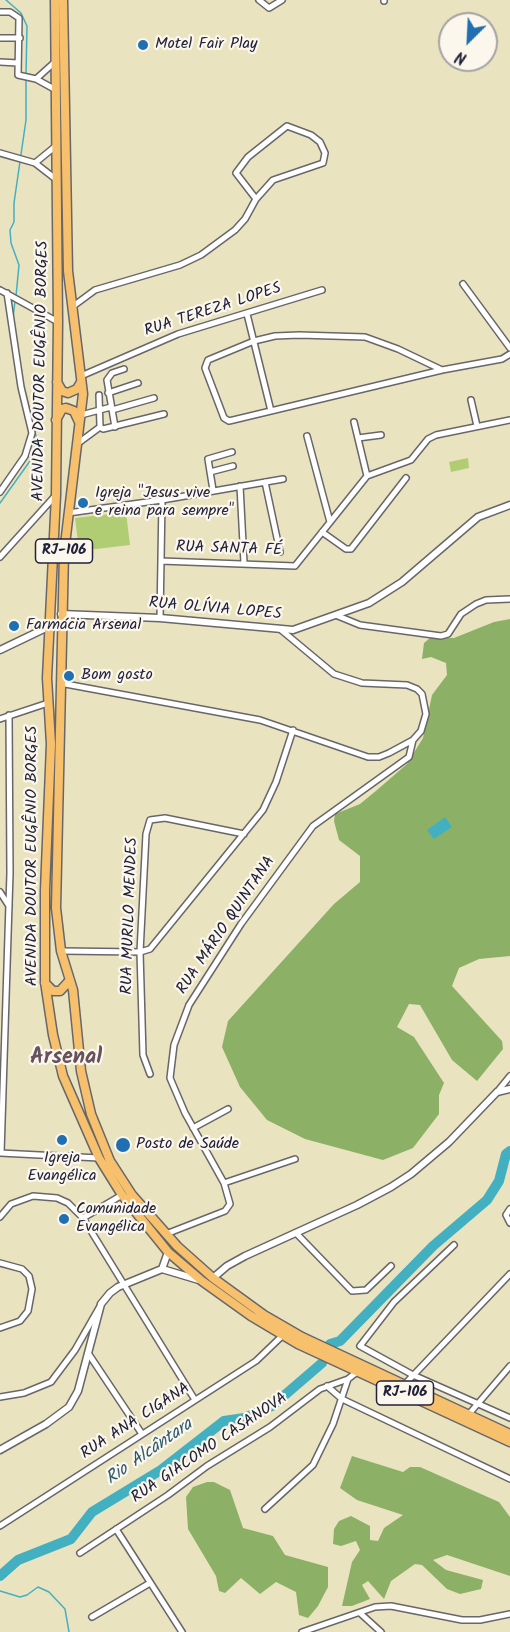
<!DOCTYPE html>
<html>
<head>
<meta charset="utf-8">
<style>
	body { margin:0 }
	#map { position:relative; width:510px; height:1632px; overflow:hidden; background:#eae3c0; font-family:Kalam,sans-serif }
	canvas { display:block }
	.north { position:absolute; left:438px; top:12px; width:60px; height:60px; box-sizing:border-box; background:#fbf7ec; border:2px solid #a4a2a5; border-radius:50%; rotate:204deg; font-size:16px; font-weight:700; line-height:24px; text-align:center; color:#22223b }
	.north::after { content:''; display:block; margin:auto; width:21px; height:27px; background:#1f6fb2; clip-path:polygon(50% 0,100% 100%,50% 72%,0 100%) }
</style>
</head>
<body>
<div id="map">
<canvas width="510" height="1632"></canvas>
<div class="north">N</div>
</div>
<script>
const ctx = document.querySelector('canvas').getContext('2d');
ctx.lineJoin = 'round';
function paint(path, color) { ctx.fillStyle = color; ctx.fill(path, 'evenodd'); }
const poly = rows => new Path2D(rows.map(r => 'M' + r).join(''));
function stroke(path, color, width, dash) { ctx.strokeStyle = color; ctx.lineWidth = width; ctx.lineCap = dash ? 'butt' : 'round'; ctx.setLineDash(dash || []); ctx.stroke(path); }
function label(font, color, halo, rows, align = 'center') {
  ctx.font = font + ' Kalam,sans-serif'; ctx.lineWidth = 4.5; ctx.setLineDash([]); ctx.textBaseline = 'middle'; ctx.strokeStyle = halo; ctx.fillStyle = color; for (const [text, x, y, turn = 0] of rows) {
    ctx.save(); ctx.translate(x, y); ctx.rotate((+turn || 0) * Math.PI / 180); ctx.textAlign = isNaN(turn) ? turn : align; if (halo) ctx.strokeText(text, 0, 0); ctx.fillText(text, 0, 0); ctx.restore();
  }
}
paint(poly([
	[468,458,469,468,451,472,449,462],
	[126,512,130,545,79,551,75,518]
]), '#b1cd74');
paint(poly([
	[510,619,510,956,479,959,459,968,452,986,502,1041,503,1049,477,1081,452,1060,420,1005,409,1004,397,1027,414,1037,444,1083,439,1095,439,1114,413,1148,383,1160,305,1139,267,1120,240,1087,222,1047,228,1021,334,904,360,882,360,856,339,840,334,821,335,814,360,804,377,790,407,764,423,738,432,695,447,675,446,663,431,657,422,659,424,643,430,638,454,638,494,622],
	[352,1456,403,1472,410,1467,420,1467,499,1502,510,1517,510,1576,447,1555,433,1560,446,1570,483,1580,481,1589,460,1594,447,1589,422,1565,415,1564,391,1581,384,1599,368,1581,362,1585,370,1599,352,1606,342,1606,352,1562,360,1550,356,1541,341,1546,333,1544,334,1529,339,1521,351,1516,370,1526,370,1540,378,1541,384,1528,403,1515,357,1500,340,1488],
	[207,1482,214,1482,230,1490,243,1528,273,1536,285,1555,328,1567,328,1587,318,1606,308,1618,299,1615,296,1592,276,1582,260,1594,241,1578,225,1593,219,1591,216,1576,188,1529,186,1497,193,1487]
]), '#8cb066');
paint(poly([
	[445,817,452,827,434,839,427,830]
]), '#43b0c1');
stroke(poly([
	[6,0,21,13,27,26,26,75],
	[16,296,19,265,11,243,10,230,14,222,14,203,26,120,26,80],
	[15,301,13,318,21,370],
	[0,503,30,461,37,440,26,396],
	[0,1591,20,1597,27,1595,38,1587,49,1592,65,1609,69,1632]
]), '#43b0c1', 1.5);
stroke(poly([
	[330,1344,340,1341,433,1246,487,1200,499,1181,506,1154,510,1151],
	[0,1576,18,1560,71,1539,92,1512,161,1470,224,1421,244,1418,272,1406,322,1363]
]), '#43b0c1', 10);
const minor = poly([
	[259,0,269,8,282,0],
	[384,0,384,1],
	[0,12,10,12,19,18,18,75,36,79,56,90],
	[0,38,20,38],
	[0,62,18,63],
	[36,79,56,61],
	[0,153,35,163,57,180],
	[35,163,57,145],
	[463,284,510,348],
	[0,290,58,322],
	[72,307,95,290,180,265,201,255,235,230,245,219,256,199,273,180,323,163,325,153,320,142,311,135,287,126,248,157,236,173,256,199],
	[247,314,271,411],
	[442,370,398,349,365,337,299,335,275,336,254,341,208,360,205,368,224,418,229,421,442,370,502,359,510,354],
	[81,376,178,334,322,290],
	[108,393,138,383],
	[99,395,100,427,103,429,164,414],
	[471,400,477,426],
	[112,410,154,398],
	[81,415,111,407],
	[354,422,367,476],
	[115,427,107,380,112,373,124,369],
	[307,436,330,522],
	[358,438,381,435],
	[77,444,100,427],
	[210,472,233,466],
	[265,482,280,552],
	[240,486,244,563],
	[213,490,208,459,232,452],
	[0,492,25,456,32,433,21,387,7,293],
	[68,513,162,500,283,479],
	[322,532,346,549,351,549,406,478],
	[0,557,55,496],
	[161,561,295,566,367,476,411,460,428,439,436,435,510,420],
	[338,616,360,625,441,636,448,634,461,614,476,604,486,600,510,599],
	[160,618,162,500],
	[60,683,260,720,368,757,379,757,389,753,413,740,421,731,426,714,422,694,417,689,407,685,362,683,334,674,280,629],
	[0,719,48,703],
	[0,892,9,906],
	[61,951,140,952,150,949,263,810,276,782,293,730],
	[150,1074,143,1055,140,952,146,834,150,820,165,818,244,834],
	[497,1092,510,1076],
	[193,1128,228,1109],
	[0,1153,99,1158],
	[1,1153,10,873,9,715],
	[224,1183,295,1159],
	[510,1209,506,1215,510,1223],
	[0,1217,11,1204,33,1196,57,1198,68,1203,83,1218,195,1400],
	[83,1218,122,1195],
	[296,1233,352,1291,366,1290,391,1266],
	[166,1234,225,1211,230,1204,224,1183,185,1113,170,1078,174,1045,189,1005,241,924,313,826,409,757,413,740],
	[454,1245,394,1302,360,1346,413,1375,510,1418],
	[0,1263,22,1269,29,1276,32,1289,28,1311,20,1321,0,1328],
	[88,1353,142,1434],
	[405,1384,510,1274],
	[327,1386,342,1399,510,1479],
	[0,1397,24,1393,51,1382,75,1350,99,1308],
	[469,1414,510,1366],
	[265,1509,313,1465,333,1424,348,1379],
	[0,1526,256,1361,282,1336],
	[116,1529,182,1632],
	[80,1553,168,1495,207,1466,270,1427,320,1389,348,1379,357,1372],
	[360,1613,381,1632],
	[92,1617,150,1583],
	[302,1632,375,1607,391,1606,462,1620,480,1620,510,1614]
]);
const tertiary = poly([
	[61,614,160,618,293,630,369,603,402,582,478,517,510,505],
	[0,650,48,627],
	[162,1269,168,1252],
	[213,1278,227,1266,245,1256,357,1205,391,1187,411,1174,449,1142,497,1092,510,1089],
	[0,1450,46,1424,69,1407,78,1391,101,1304,110,1293,118,1287,162,1269,199,1280]
]);
const trunk = poly([
	[55,0,58,322,56,495,47,678,51,744,45,890,45,982,53,1035,63,1076,99,1158,122,1195,168,1252,202,1281,251,1316,298,1344,510,1442],
	[63,0,68,271,83,394,64,553,56,908,61,951,73,990,81,1071,91,1114,110,1161,132,1195,177,1246,213,1278,264,1315,302,1337,510,1434],
	[57,382,62,391,68,393,77,389,81,382],
	[56,420,62,409,66,408,74,411,79,422],
	[45,983,53,991,60,991,70,980]
]);
stroke(minor, '#68666a', 8);
stroke(tertiary, '#68666a', 9);
stroke(trunk, '#68666a', 11);
stroke(minor, '#fff', 5);
stroke(tertiary, '#fff', 6);
stroke(trunk, '#f7c06c', 8);
for (const [x, y, r, color] of [
	[143,45,6,"#1f6fb2"],
	[83,503,6,"#1f6fb2"],
	[14,626,6,"#1f6fb2"],
	[69,676,6,"#1f6fb2"],
	[62,1140,6,"#1f6fb2"],
	[123,1145,8,"#1f6fb2"],
	[64,1219,6,"#1f6fb2"]
]) { const dot = new Path2D(); dot.arc(x, y, r, 0, 2 * Math.PI); ctx.fillStyle = color; ctx.fill(dot); stroke(dot, '#fbf7ec', 2); }
for (const [x, y, w] of [
	[64,551,57],
	[405,1393,57]
]) { const box = new Path2D(); box.roundRect(x - w / 2, y - 12, w, 24, 4.5); ctx.fillStyle = '#fbf7ec'; ctx.fill(box); stroke(box, '#22223b', 1.5); }
label('bold 15px', '#22223b', null, [
	["RJ-106",64,551],
	["RJ-106",405,1393]
]);
label('16px', '#22223b', '#fbf7ec', [
	["Motel Fair Play",155,45],
	["Igreja \"Jesus vive",95,494],
	["e reina para sempre\"",95,512],
	["Farmácia Arsenal",26,626],
	["Bom gosto",81,676],
	["Posto de Saúde",136,1145],
	["Igreja",62,1159,"center"],
	["Evangélica",62,1177,"center"],
	["Comunidade",76,1210],
	["Evangélica",76,1228]
], 'left');
label('16px', '#22223b', '#fbf7ec', [
	["RUA TEREZA LOPES",213,311,-18],
	["AVENIDA DOUTOR EUGÊNIO BORGES",42,371,-89],
	["RUA SANTA FÉ",229,550,2],
	["RUA OLÍVIA LOPES",215,610,5],
	["AVENIDA DOUTOR EUGÊNIO BORGES",33,856,-90],
	["RUA MURILO MENDES",131,916,-88],
	["RUA MÁRIO QUINTANA",227,926,-56],
	["RUA ANA CIGANA",136,1422,-33],
	["RUA GIACOMO CASANOVA",210,1449,-34]
]);
label('italic 18px', '#2f5b71', '#fbf7ec', [
	["Rio Alcântara",150,1453,-35]
]);
label('bold 22px', '#66515d', '#fbf7ec', [
	["Arsenal",66,1059]
]);
</script>
</body>
</html>
